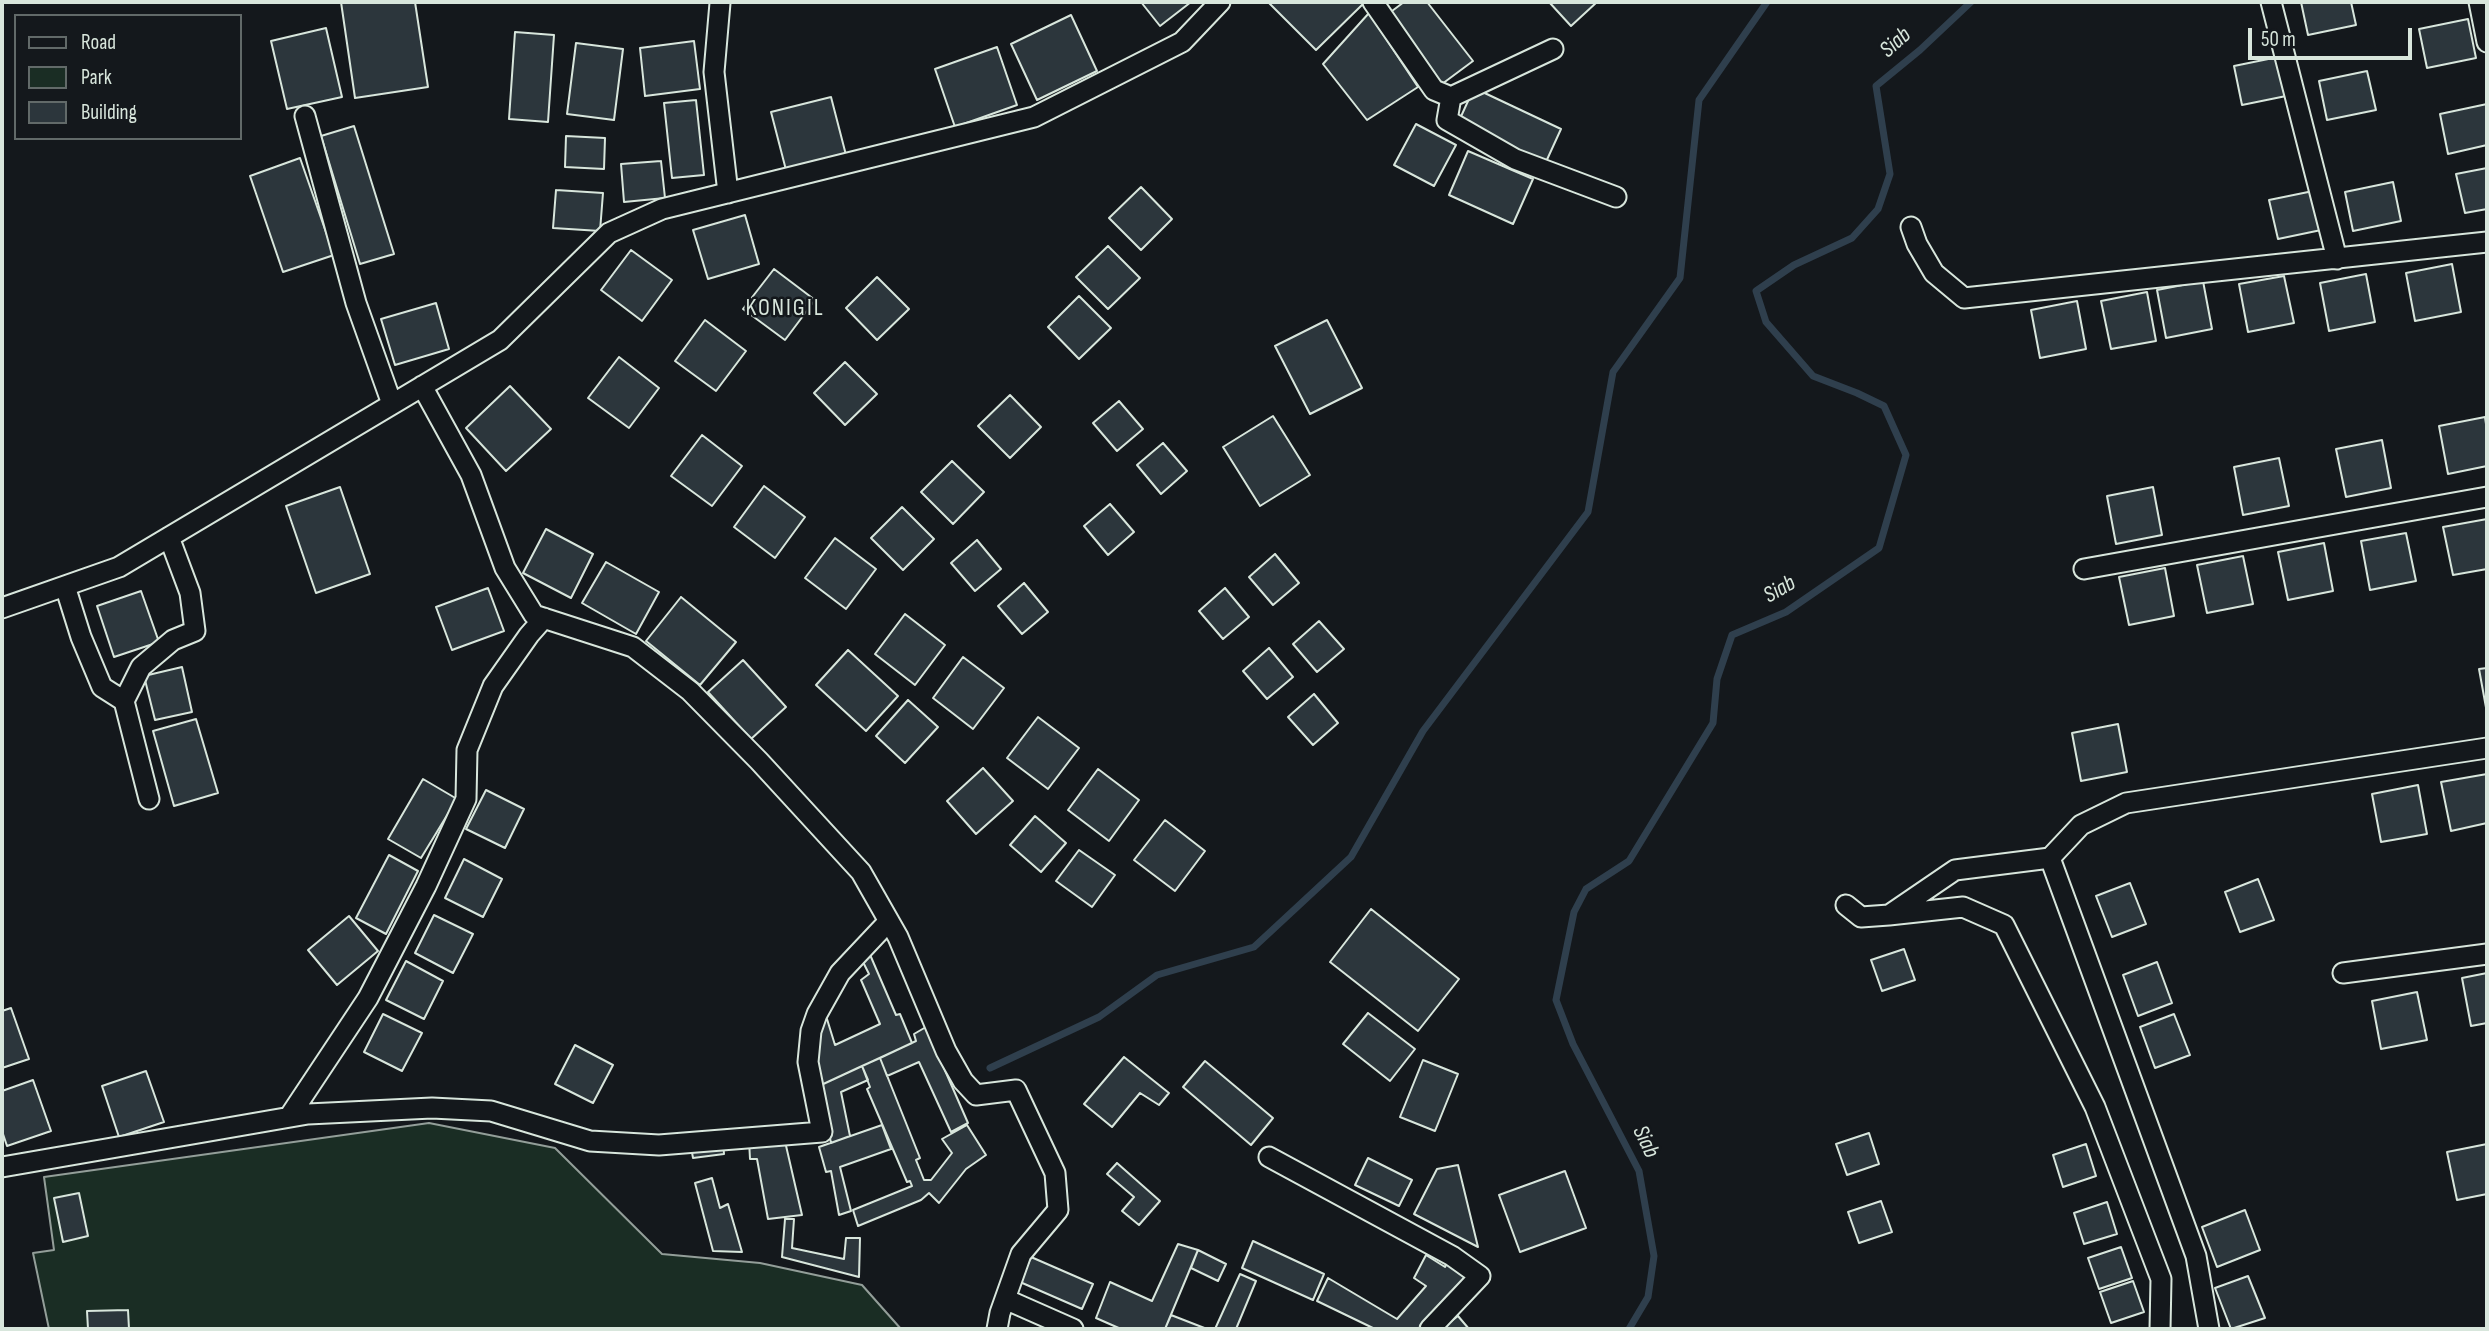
<!DOCTYPE html>
<html>
<head>
<meta charset="utf-8">
<style>
	body { margin:0 }
	#map { position:relative; width:2489px; height:1331px; overflow:hidden; background:#14181c; font-family:"Sofia Sans Condensed",sans-serif }
	canvas { display:block }
	.frame { position:absolute; inset:0; border:4px solid #d8e6dc; pointer-events:none }
	.legend { position:absolute; left:14px; top:14px; width:228px; height:126px; box-sizing:border-box; background:#14181c; border:2px solid #626a69; margin:0; padding:9px 12px; list-style:none; font-size:21px; color:#d8e6dc }
	.legend li { display:flex; align-items:center; gap:14px; height:35px }
	.legend b { width:35px; border:2px solid #626a69 }
	.scale { position:absolute; left:2248px; top:28px; width:164px; height:32px; box-sizing:border-box; border:4px solid #d8e6dc; border-top:0; padding-left:9px; font-size:21px; line-height:24px; white-space:nowrap; color:#d8e6dc; -webkit-text-stroke:5px #14181c; paint-order:stroke }
</style>
</head>
<body>
<div id="map">
<canvas width="2489" height="1331"></canvas>
<div class="frame"></div>
<ul class="legend">
<li><b style="height:9px;background:#14181c"></b>Road</li>
<li><b style="height:19px;background:#1a2d24"></b>Park</li>
<li><b style="height:19px;background:#2c363c"></b>Building</li>
</ul>
<div class="scale">50 m</div>
</div>
<script>
const ctx = document.querySelector('canvas').getContext('2d');
ctx.lineJoin = 'round';
function paint(path, color) { ctx.fillStyle = color; ctx.fill(path, 'evenodd'); }
const poly = rows => new Path2D(rows.map(r => 'M' + r).join(''));
function stroke(path, color, width, dash) { ctx.strokeStyle = color; ctx.lineWidth = width; ctx.lineCap = dash ? 'butt' : 'round'; ctx.setLineDash(dash || []); ctx.stroke(path); }
function label(font, color, halo, rows, align = 'center') {
  ctx.font = font + ' "Sofia Sans Condensed",sans-serif'; ctx.lineWidth = 5; ctx.setLineDash([]); ctx.textBaseline = 'middle'; ctx.strokeStyle = halo; ctx.fillStyle = color; for (const [text, x, y, turn = 0] of rows) {
    ctx.save(); ctx.translate(x, y); ctx.rotate((+turn || 0) * Math.PI / 180); ctx.textAlign = isNaN(turn) ? turn : align; if (halo) ctx.strokeText(text, 0, 0); ctx.fillText(text, 0, 0); ctx.restore();
  }
}
const green = poly([
	[429,1123,555,1148,662,1254,760,1263,862,1285,901,1329,49,1329,33,1253,54,1250,44,1177,429,1123]
]);
paint(green, '#1a2d24');
stroke(green, '#939e99', 2);
stroke(poly([
	[990,1068,1099,1017,1157,975,1254,947,1351,857,1423,731,1588,512,1613,372,1680,278,1699,100,1767,2],
	[1629,1329,1648,1297,1654,1256,1639,1171,1573,1044,1556,1000,1574,912,1586,889,1629,861,1713,723,1717,679,1732,635,1786,612,1879,548,1906,455,1884,406,1857,393,1813,376,1766,322,1756,291,1794,265,1852,238,1878,209,1890,174,1876,86,1920,50,1971,2]
]), '#2f3f4d', 7);
const building = poly([
	[341,2,415,2,428,87,355,98,341,2],
	[1141,2,1191,2,1160,26,1141,2],
	[1268,2,1363,2,1364,3,1316,50,1268,2],
	[1404,2,1427,2,1473,61,1442,84,1388,14,1404,2],
	[1549,2,1597,2,1571,26,1549,2],
	[2301,2,2351,2,2356,25,2308,35,2301,2],
	[1369,13,1418,87,1367,120,1323,64,1369,13],
	[1071,15,1097,71,1037,100,1011,44,1071,15],
	[2468,19,2476,58,2427,68,2419,29,2468,19],
	[326,28,342,97,287,109,271,41,326,28],
	[515,32,554,35,548,122,509,119,515,32],
	[694,41,700,89,645,96,640,48,694,41],
	[576,43,623,49,614,120,567,114,576,43],
	[997,47,1017,105,955,127,935,69,997,47],
	[2283,56,2291,95,2242,105,2234,66,2283,56],
	[2367,71,2376,110,2327,120,2319,81,2367,71],
	[1474,88,1561,129,1545,164,1458,123,1474,88],
	[831,97,846,155,786,170,771,112,831,97],
	[696,100,704,175,672,178,664,103,696,100],
	[2487,104,2487,145,2448,154,2440,114,2487,104],
	[1416,124,1456,145,1434,186,1394,165,1416,124],
	[354,126,394,254,360,264,321,136,354,126],
	[566,136,605,138,604,169,565,167,566,136],
	[1468,151,1533,179,1513,224,1449,195,1468,151],
	[300,158,334,255,283,272,250,176,300,158],
	[661,161,665,198,624,202,621,164,661,161],
	[2487,168,2487,209,2465,213,2456,174,2487,168],
	[2393,182,2401,221,2353,231,2345,192,2393,182],
	[1141,187,1172,219,1141,250,1109,218,1141,187],
	[556,190,603,193,600,231,553,228,556,190],
	[2318,190,2326,229,2278,239,2269,200,2318,190],
	[745,215,759,264,708,279,693,230,745,215],
	[1108,246,1140,278,1108,309,1076,277,1108,246],
	[631,250,672,280,642,321,601,290,631,250],
	[2452,264,2461,312,2415,321,2406,273,2452,264],
	[774,269,815,300,785,340,743,309,774,269],
	[2366,274,2375,322,2329,331,2320,283,2366,274],
	[2284,276,2294,323,2248,332,2239,284,2284,276],
	[877,277,909,309,877,340,846,308,877,277],
	[2203,281,2212,329,2166,338,2157,290,2203,281],
	[2147,292,2156,341,2111,349,2101,301,2147,292],
	[1079,296,1111,328,1079,359,1048,327,1079,296],
	[2077,301,2086,349,2040,358,2031,310,2077,301],
	[436,303,449,349,395,365,381,319,436,303],
	[705,320,746,351,716,391,675,361,705,320],
	[1327,320,1362,388,1310,414,1275,346,1327,320],
	[619,357,659,388,629,428,588,398,619,357],
	[845,362,877,394,845,425,814,393,845,362],
	[510,386,551,429,506,471,466,428,510,386],
	[1010,395,1041,427,1010,458,978,426,1010,395],
	[1119,401,1143,429,1117,451,1093,423,1119,401],
	[1273,416,1310,475,1260,506,1223,447,1273,416],
	[2485,417,2487,431,2487,466,2448,474,2439,426,2485,417],
	[702,435,742,466,712,506,671,476,702,435],
	[2382,440,2391,488,2346,497,2336,449,2382,440],
	[1163,443,1187,471,1161,494,1137,465,1163,443],
	[2279,458,2289,506,2243,515,2234,467,2279,458],
	[952,461,984,492,953,524,921,492,952,461],
	[764,486,805,517,775,558,734,527,764,486],
	[340,487,370,574,316,593,286,506,340,487],
	[2153,487,2162,535,2116,544,2107,496,2153,487],
	[1110,504,1134,532,1108,555,1084,526,1110,504],
	[902,507,934,539,903,570,871,538,902,507],
	[2487,519,2487,569,2453,575,2443,527,2487,519],
	[546,529,593,554,571,598,523,573,546,529],
	[2406,533,2416,581,2370,590,2361,541,2406,533],
	[835,538,876,569,846,609,805,578,835,538],
	[977,540,1001,569,975,591,951,563,977,540],
	[2324,543,2333,591,2288,600,2278,552,2324,543],
	[1275,554,1299,583,1273,605,1249,577,1275,554],
	[2243,556,2253,604,2207,613,2197,565,2243,556],
	[606,562,659,592,636,634,582,603,606,562],
	[2165,568,2174,616,2129,625,2119,577,2165,568],
	[1024,583,1048,612,1022,634,998,606,1024,583],
	[488,588,504,631,452,650,436,607,488,588],
	[1225,588,1249,617,1223,639,1199,611,1225,588],
	[141,591,159,642,114,657,97,606,141,591],
	[681,597,736,642,700,685,646,641,681,597],
	[905,614,945,645,915,685,875,654,905,614],
	[1319,621,1344,649,1317,672,1293,644,1319,621],
	[1269,648,1293,677,1267,699,1243,671,1269,648],
	[848,650,898,696,866,731,816,685,848,650],
	[963,657,1004,688,973,729,933,698,963,657],
	[743,660,786,707,751,739,708,692,743,660],
	[182,667,192,712,155,720,144,676,182,667],
	[2487,668,2487,713,2479,669,2487,668],
	[1314,694,1338,723,1313,745,1288,717,1314,694],
	[908,700,938,727,905,763,876,736,908,700],
	[1038,717,1079,748,1048,789,1007,758,1038,717],
	[196,719,218,793,174,806,153,731,196,719],
	[2118,724,2127,772,2081,781,2072,733,2118,724],
	[983,768,1013,801,976,834,947,801,983,768],
	[1098,769,1139,800,1109,841,1068,810,1098,769],
	[2487,774,2487,823,2451,831,2441,782,2487,774],
	[423,779,457,799,421,858,388,839,423,779],
	[2418,785,2427,834,2381,842,2372,794,2418,785],
	[486,790,524,809,505,848,466,829,486,790],
	[1035,816,1066,843,1041,872,1010,845,1035,816],
	[1165,820,1205,851,1175,891,1134,860,1165,820],
	[1079,850,1115,875,1092,907,1056,881,1079,850],
	[389,855,418,871,386,934,356,918,389,855],
	[464,859,502,879,483,917,445,898,464,859],
	[2258,879,2274,920,2240,932,2225,892,2258,879],
	[2130,883,2146,924,2112,937,2096,896,2130,883],
	[1371,909,1459,979,1418,1031,1330,962,1371,909],
	[434,915,473,934,453,973,415,953,434,915],
	[349,916,378,951,337,985,308,950,349,916],
	[1904,949,1915,980,1882,991,1871,960,1904,949],
	[868,950,896,1015,900,1014,912,1043,819,1086,813,1063,816,1026,827,1019,835,1045,880,1024,861,980,869,974,862,960,868,950],
	[406,961,443,981,424,1019,386,1000,406,961],
	[2157,962,2172,1003,2138,1016,2123,975,2157,962],
	[2487,973,2487,1023,2471,1026,2462,978,2487,973],
	[2417,992,2427,1040,2381,1049,2372,1001,2417,992],
	[11,1008,29,1059,2,1068,2,1011,11,1008],
	[1368,1013,1415,1049,1390,1081,1343,1044,1368,1013],
	[383,1014,422,1033,402,1071,364,1052,383,1014],
	[2174,1014,2190,1055,2155,1068,2140,1027,2174,1014],
	[926,1027,968,1123,951,1132,919,1062,887,1076,880,1058,916,1041,914,1034,926,1027],
	[575,1045,613,1065,593,1103,555,1084,575,1045],
	[1124,1057,1169,1093,1159,1105,1140,1093,1112,1127,1084,1104,1124,1057],
	[880,1058,920,1158,916,1160,924,1180,931,1180,952,1153,942,1139,967,1125,986,1155,966,1169,939,1203,929,1193,921,1200,858,1226,853,1210,912,1186,910,1181,907,1182,867,1089,870,1087,862,1066,880,1058],
	[1423,1060,1458,1074,1435,1131,1400,1117,1423,1060],
	[1205,1061,1273,1118,1251,1145,1183,1087,1205,1061],
	[862,1066,868,1080,841,1092,850,1136,831,1143,819,1086,862,1066],
	[146,1071,164,1122,119,1137,102,1086,146,1071],
	[33,1080,51,1131,7,1146,2,1131,2,1091,33,1080],
	[882,1125,891,1149,840,1167,851,1211,839,1215,831,1171,826,1172,819,1147,882,1125],
	[1869,1133,1879,1164,1847,1175,1836,1144,1869,1133],
	[784,1137,802,1215,768,1219,757,1159,750,1159,749,1140,784,1137],
	[723,1142,724,1154,693,1158,691,1147,723,1142],
	[2086,1144,2096,1176,2063,1187,2053,1155,2086,1144],
	[2487,1144,2487,1194,2457,1200,2447,1152,2487,1144],
	[1368,1158,1412,1180,1399,1206,1355,1185,1368,1158],
	[1117,1163,1160,1201,1139,1225,1122,1211,1134,1197,1107,1174,1117,1163],
	[1458,1165,1478,1247,1414,1214,1437,1169,1458,1165],
	[1565,1171,1586,1228,1520,1252,1499,1195,1565,1171],
	[712,1178,720,1208,728,1204,742,1252,713,1251,695,1183,712,1178],
	[79,1193,88,1236,63,1242,54,1198,79,1193],
	[1881,1201,1892,1232,1859,1243,1848,1212,1881,1201],
	[2107,1202,2117,1234,2084,1244,2074,1213,2107,1202],
	[2245,1210,2260,1250,2217,1267,2202,1227,2245,1210],
	[785,1219,794,1219,792,1248,844,1259,846,1238,860,1238,859,1277,782,1257,785,1219],
	[1253,1241,1324,1274,1313,1300,1242,1268,1253,1241],
	[1178,1244,1198,1250,1165,1329,1121,1329,1096,1318,1110,1282,1152,1301,1178,1244],
	[2121,1247,2132,1278,2099,1289,2088,1258,2121,1247],
	[1198,1250,1226,1264,1218,1281,1191,1268,1198,1250],
	[1426,1255,1445,1267,1447,1263,1466,1278,1421,1329,1375,1329,1317,1301,1328,1278,1397,1319,1426,1286,1414,1278,1426,1255],
	[1031,1257,1093,1284,1082,1309,1020,1282,1031,1257],
	[1240,1274,1256,1281,1236,1329,1215,1329,1240,1274],
	[2248,1276,2265,1318,2231,1329,2215,1288,2248,1276],
	[2133,1281,2144,1312,2111,1323,2100,1292,2133,1281],
	[128,1310,129,1329,88,1329,87,1311,128,1310],
	[1171,1315,1207,1329,1165,1329,1171,1315],
	[1458,1316,1469,1329,1441,1329,1458,1316]
]);
paint(building, '#2c363c');
stroke(building, '#d8e6dc', 2);
const minor = poly([
	[1373,2,1434,90,1451,97,1553,49],
	[2271,2,2337,259],
	[2479,2,2487,42],
	[720,3,714,72,728,193],
	[1451,97,1447,120,1515,159,1616,197],
	[305,116,356,303,392,404],
	[1911,227,1917,244,1934,273,1964,298,2487,242],
	[422,386,471,475,505,568,534,615,633,647,690,691,759,761,861,872,898,937,946,1051,963,1081,976,1095,1016,1090,1055,1173,1058,1210,1021,1254,1000,1313,997,1329],
	[2084,569,2487,497],
	[65,586,81,637,102,687,124,701],
	[2,608,119,567,500,340,609,233,662,209,1034,117,1182,42,1220,2],
	[149,799,124,701,141,667,173,640,195,631,190,593,169,537],
	[2050,858,2196,1256,2209,1329],
	[1846,905,1861,917,1889,915],
	[2343,973,2487,954],
	[289,1117,368,998,426,886,466,799,467,750,493,686,529,635,544,618],
	[1269,1157,1452,1256,1480,1276,1430,1329],
	[2,1167,308,1114,432,1108,491,1111,590,1141,659,1145,822,1132,808,1062,811,1031,817,1014,840,973,889,921],
	[1005,1299,1073,1329],
	[2160,1329,2161,1279,2095,1107,2004,925,1963,907,1889,915,1955,870,2050,858,2081,825,2126,803,2487,748]
]);
stroke(minor, '#d8e6dc', 23);
stroke(minor, '#14181c', 19);
label('italic 23px', '#d8e6dc', '#14181c', [
	["Siab",1896,43,-42],
	["Siab",1780,590,-30],
	["Siab",1645,1142,64]
]);
ctx.letterSpacing = '2px';
label('24px', '#d8e6dc', '#14181c', [
	["KONIGIL",785,309]
]);
ctx.letterSpacing = '0px';
</script>
</body>
</html>
